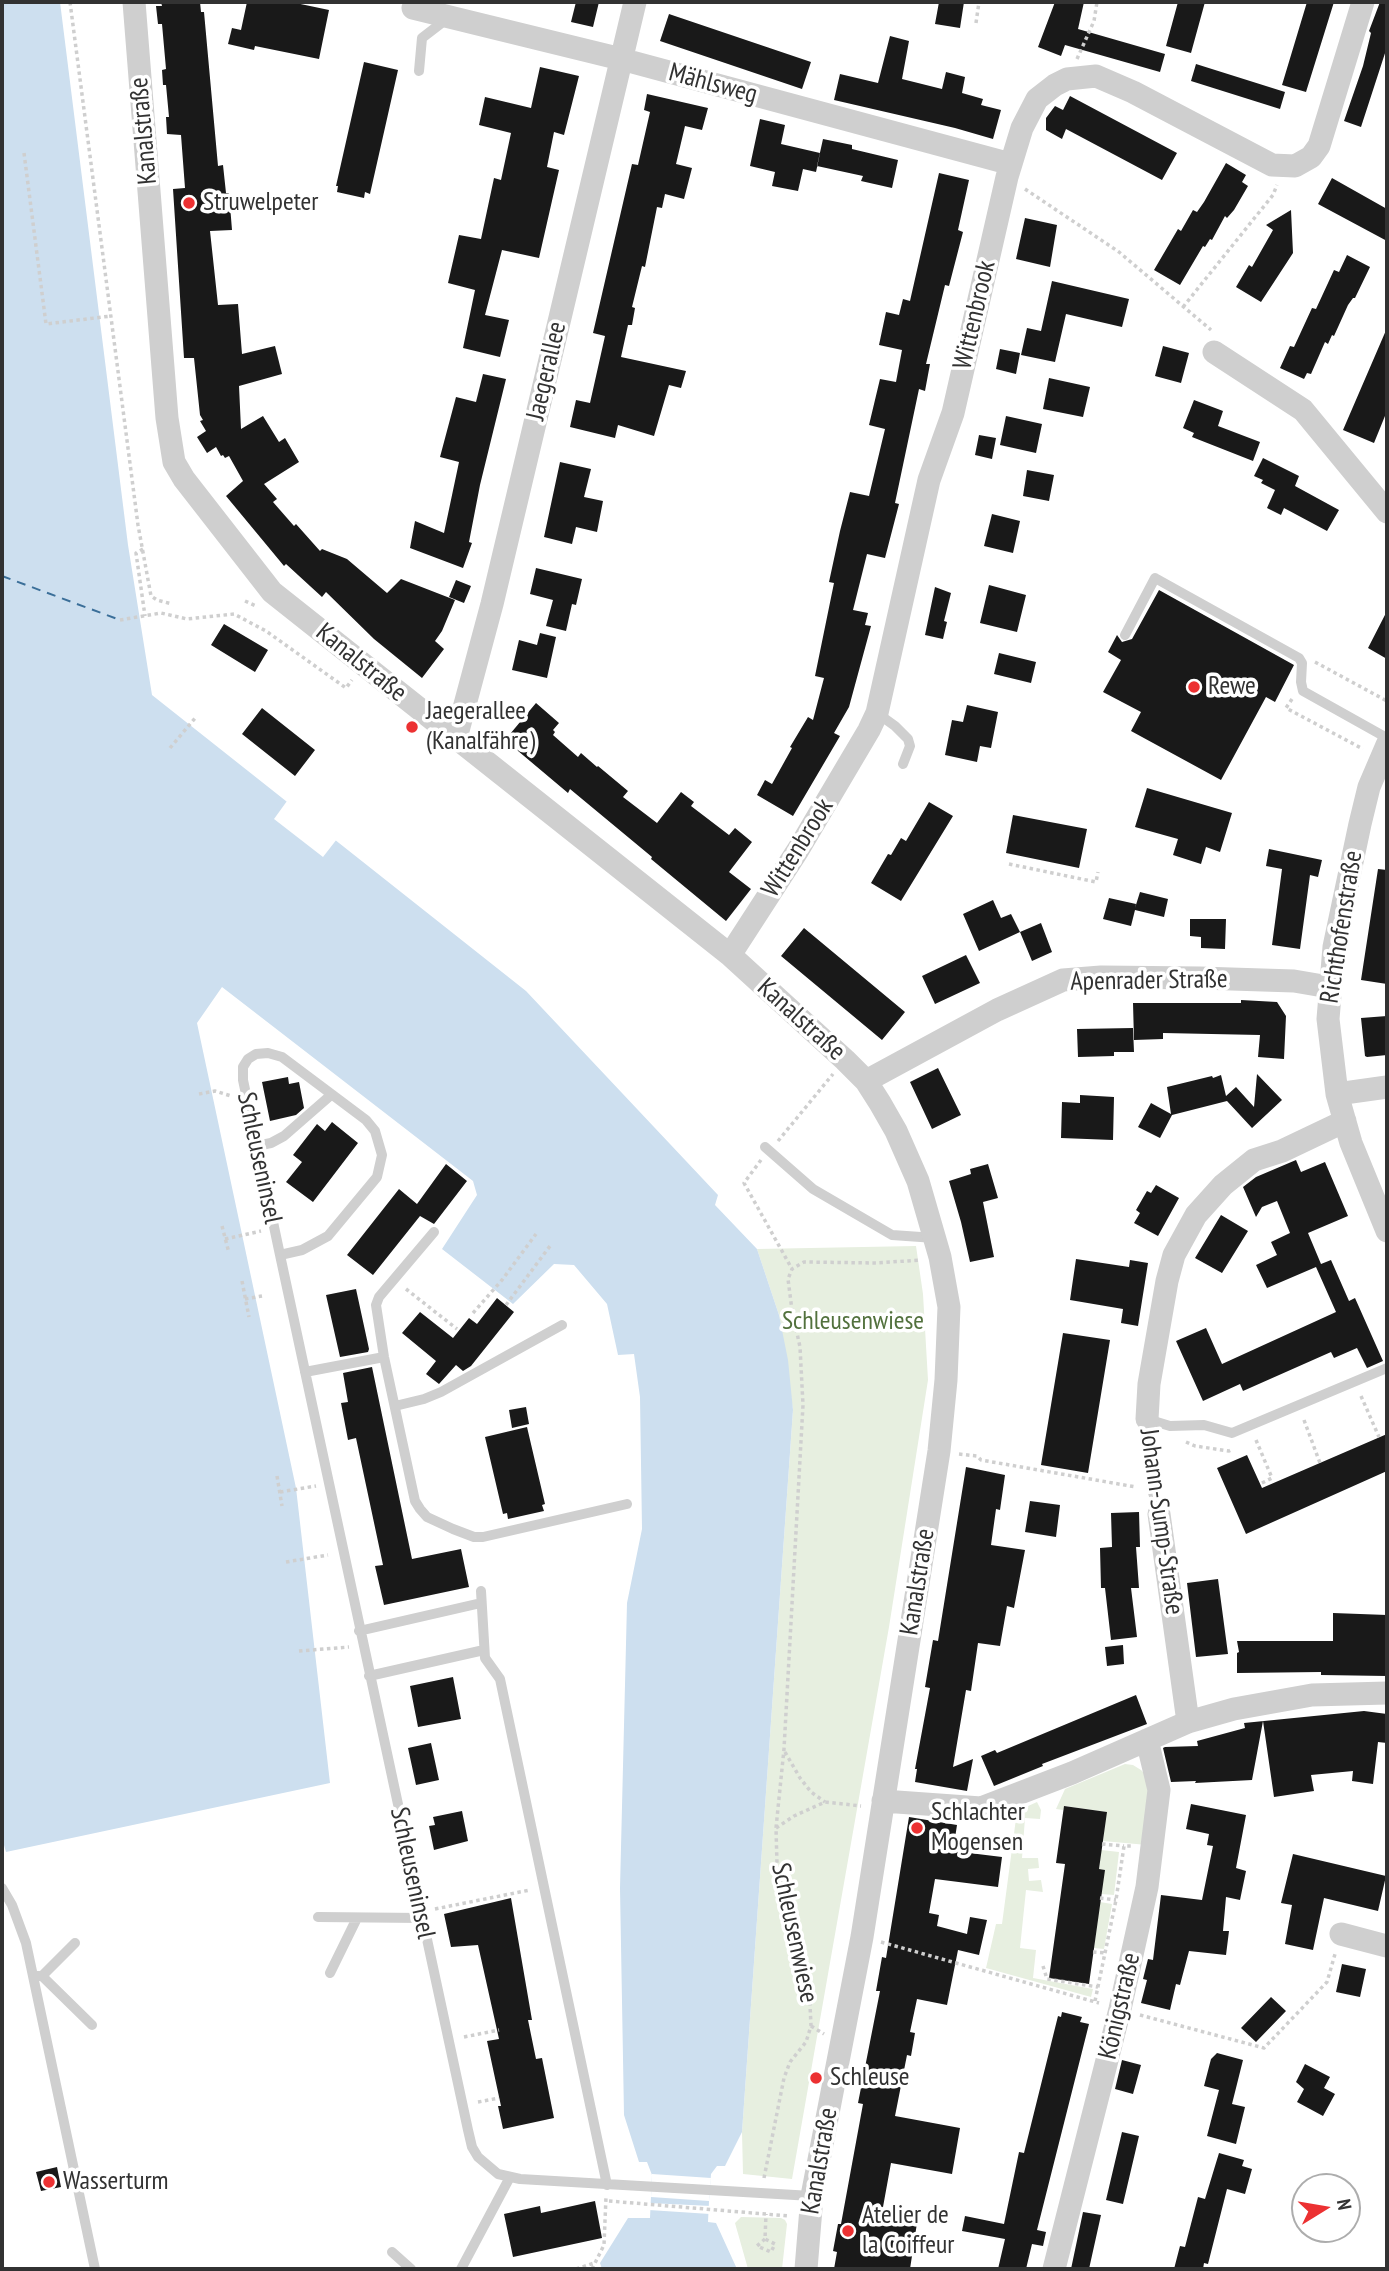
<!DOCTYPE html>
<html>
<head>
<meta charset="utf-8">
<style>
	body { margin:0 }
	#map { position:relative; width:1389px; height:2271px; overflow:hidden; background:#fff; font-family:"PT Sans Narrow",sans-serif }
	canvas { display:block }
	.frame { position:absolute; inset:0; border:4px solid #323232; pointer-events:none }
	.north { position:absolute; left:1291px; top:2173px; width:70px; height:70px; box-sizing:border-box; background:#fff; border:2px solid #adadad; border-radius:50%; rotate:79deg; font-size:19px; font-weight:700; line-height:28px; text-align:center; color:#323232 }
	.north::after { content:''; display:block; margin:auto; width:24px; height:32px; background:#ec3132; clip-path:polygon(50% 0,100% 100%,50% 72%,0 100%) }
</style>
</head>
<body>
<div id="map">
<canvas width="1389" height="2271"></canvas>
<div class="frame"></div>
<div class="north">N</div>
</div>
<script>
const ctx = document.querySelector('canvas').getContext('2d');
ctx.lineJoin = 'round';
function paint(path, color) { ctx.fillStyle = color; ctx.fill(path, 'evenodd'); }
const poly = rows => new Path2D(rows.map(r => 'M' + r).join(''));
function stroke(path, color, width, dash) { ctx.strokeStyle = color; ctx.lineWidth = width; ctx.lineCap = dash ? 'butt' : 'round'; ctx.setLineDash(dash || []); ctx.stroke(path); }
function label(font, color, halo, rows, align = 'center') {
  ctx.font = font + ' "PT Sans Narrow",sans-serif'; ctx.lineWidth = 7; ctx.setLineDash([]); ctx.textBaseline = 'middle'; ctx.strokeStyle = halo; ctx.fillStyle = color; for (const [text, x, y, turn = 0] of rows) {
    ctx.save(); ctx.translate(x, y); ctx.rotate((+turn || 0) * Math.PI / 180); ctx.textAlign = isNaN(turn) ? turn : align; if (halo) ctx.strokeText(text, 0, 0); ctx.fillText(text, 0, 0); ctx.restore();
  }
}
paint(poly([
	[916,1246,923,1294,928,1380,889,1627,792,2179,743,2174,742,2132,793,1410,779,1315,757,1249],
	[1125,1764,1133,1765,1141,1770,1147,1776,1152,1790,1147,1845,1103,1841,1106,1812,1065,1806,1063,1810,1056,1809,1065,1789],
	[1037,1802,1041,1810,1040,1819,1025,1818,1022,1858,1038,1858,1039,1868,1028,1869,1029,1881,1041,1880,1043,1892,1026,1890,1020,1948,1036,1950,1033,1978,1093,1989,1091,1997,986,1968,996,1924,1002,1924,1017,1811],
	[1101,1850,1119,1852,1114,1895,1101,1894,1104,1870,1099,1869],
	[1100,1902,1112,1904,1104,1949,1094,1948],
	[741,2217,781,2218,785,2220,787,2224,782,2269,748,2269,735,2223]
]), '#e7efe0');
paint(poly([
	[2,2,60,2,128,545,152,695,526,991,718,1195,715,1205,757,1249,779,1315,788,1360,793,1410,742,2132,725,2166,717,2166,711,2174,709,2201,708,2222,716,2223,737,2269,602,2269,600,2263,628,2218,650,2218,652,2175,647,2162,639,2162,624,2115,620,1888,627,1603,642,1529,640,1397,634,1354,618,1355,607,1304,574,1265,554,1264,513,1304,442,1249,477,1195,473,1181,222,987,197,1023,296,1488,330,1783,6,1852,2,1838]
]), '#cddfef');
paint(poly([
	[287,801,337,839,323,857,274,819],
	[652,2174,711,2178,709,2201,651,2197],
	[649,2203,711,2206,710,2214,649,2210]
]), '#fff');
stroke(poly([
	[2,576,120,620]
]), '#3b6f99', 2, [9, 7]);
paint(poly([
	[161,2,200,2,201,12,204,12,218,166,223,165,226,193,229,193,232,230,210,231,218,305,238,304,242,354,275,346,282,374,239,386,241,429,263,416,279,442,285,438,299,462,264,484,277,499,273,502,294,526,296,524,320,551,322,549,347,559,387,593,401,579,455,600,442,631,435,641,444,649,422,678,374,639,326,592,322,597,286,564,284,566,226,496,243,481,229,456,225,458,223,455,221,456,216,447,207,453,197,437,206,431,200,421,203,420,200,415,194,358,184,358,173,189,185,188,181,135,167,134,166,117,169,117,166,85,163,85,162,70,166,69,162,24,158,24,156,6,162,6],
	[247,2,291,2,329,10,319,59,255,46,254,50,228,44,232,28,241,30],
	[576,2,599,2,593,27,571,22],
	[939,2,964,2,960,28,935,24],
	[1055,2,1084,2,1078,29,1165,54,1160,72,1065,45,1061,56,1038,47],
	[1178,2,1205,2,1191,53,1166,46],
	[1307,2,1334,2,1306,92,1282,85],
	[1380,2,1387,2,1387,47,1361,127,1344,121,1363,66,1371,33,1369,31],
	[669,14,811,62,802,89,660,41],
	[890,36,909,41,902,79,942,89,946,72,965,77,962,93,983,99,981,105,1001,110,993,139,955,128,834,100,840,74,878,83],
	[364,62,398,70,370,194,365,192,364,198,337,192,338,186,336,186],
	[1196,64,1285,92,1280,109,1191,81],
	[540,67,579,76,564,135,554,132,547,167,559,170,539,258,502,250,485,315,509,320,500,357,463,348,475,290,448,283,459,235,481,239,494,178,501,180,511,133,479,125,485,97,531,108],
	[647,94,708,108,702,130,685,126,676,164,692,168,684,199,665,194,662,208,657,207,645,267,642,266,632,307,635,308,632,325,628,325,621,357,686,371,681,388,669,385,654,436,618,425,615,438,570,427,576,400,590,403,605,336,593,333,632,164,638,165,650,112,644,110],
	[1070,96,1177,153,1162,180,1066,129,1062,139,1046,130,1046,118,1055,106,1063,110],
	[760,119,785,125,781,144,820,153,816,172,803,169,798,191,772,186,775,172,750,166],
	[823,139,852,145,852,149,898,160,892,188,861,181,863,176,817,166],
	[1226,163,1246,175,1242,182,1248,186,1234,210,1227,218,1225,216,1212,240,1210,239,1205,247,1203,246,1180,285,1154,270,1178,229,1181,231,1193,210,1197,212,1204,202],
	[939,173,969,180,958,230,963,232,949,286,945,285,926,364,930,364,925,391,919,389,895,503,899,504,885,558,867,554,853,610,868,613,865,625,871,626,849,707,834,733,840,736,793,816,757,795,765,780,772,784,792,748,790,747,808,717,813,720,824,678,815,676,834,583,829,582,840,531,850,492,869,496,885,429,869,425,880,379,896,382,902,350,879,345,886,312,899,315,903,299,910,301],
	[1332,178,1387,209,1387,241,1318,204],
	[1291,210,1293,253,1261,302,1236,287,1249,265,1252,267,1273,230,1266,225],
	[1025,218,1057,225,1050,267,1016,259],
	[1347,255,1370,267,1355,298,1353,298,1348,305,1334,336,1332,335,1328,344,1325,342,1311,374,1307,373,1304,379,1280,368,1290,346,1294,347,1312,308,1316,309,1334,270,1339,272],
	[1052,281,1129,299,1122,327,1066,314,1055,362,1021,355,1027,328,1041,331],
	[1387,328,1387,411,1374,443,1343,430],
	[1163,346,1189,353,1181,383,1155,376],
	[1000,349,1020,353,1016,374,996,369],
	[483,374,506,379,480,485,469,542,472,543,463,568,410,548,415,521,444,533,459,462,440,457,456,397,476,402],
	[1049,378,1090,387,1083,417,1043,409],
	[1194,400,1223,411,1218,426,1260,442,1253,461,1192,437,1194,433,1183,428],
	[1006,416,1042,424,1036,453,1000,445],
	[979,435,996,438,992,459,975,455],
	[1263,458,1299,476,1295,486,1339,510,1327,531,1284,508,1281,515,1267,508,1275,490,1261,483,1263,480,1254,476],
	[560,462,591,469,584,497,603,501,597,532,576,527,572,544,544,537],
	[1027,470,1054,475,1049,501,1023,496],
	[992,514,1020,521,1013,553,984,546],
	[536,568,582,579,576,605,572,604,566,631,546,626,553,600,530,594],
	[456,580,471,586,464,603,449,597],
	[989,585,1026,595,1017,632,980,623],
	[935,587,951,593,944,621,947,622,943,639,925,635],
	[1159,590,1294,665,1275,702,1266,697,1221,780,1131,731,1141,712,1103,692,1121,660,1108,652,1117,635,1122,642,1132,639],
	[1387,611,1387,659,1368,648],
	[224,624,268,650,255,672,211,645],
	[540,633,556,637,547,678,512,670,519,640,537,645],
	[999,653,1036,662,1031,683,994,674],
	[536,703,559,723,553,730,555,732,553,735,578,757,581,753,597,767,598,766,628,791,623,797,657,823,681,792,694,802,691,806,729,835,735,828,752,842,729,872,751,889,726,921,651,859,652,857,570,789,568,793,505,740],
	[967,705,998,712,991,748,980,746,977,762,945,755,952,720,963,722],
	[262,708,315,750,295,776,242,734],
	[1147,788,1232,813,1220,852,1206,847,1201,864,1173,855,1178,839,1135,827],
	[929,802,953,816,901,901,871,883,888,854,891,855,901,838,906,841],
	[1013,815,1087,829,1079,868,1006,853],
	[1269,849,1322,860,1318,877,1310,875,1300,949,1272,945,1282,869,1266,866],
	[1378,869,1387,870,1387,984,1361,980],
	[1140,892,1168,899,1164,917,1135,910,1131,926,1103,919,1109,898,1136,904,1135,908],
	[993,900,1001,918,1011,914,1020,932,979,951,963,914],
	[1190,919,1226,919,1225,949,1201,948,1201,937,1190,936],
	[1041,923,1052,952,1032,961,1020,932],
	[804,928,905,1012,882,1040,781,956],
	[966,955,980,983,935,1004,922,976],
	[1241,1000,1277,1002,1286,1016,1284,1059,1258,1057,1260,1035,1163,1033,1163,1039,1134,1040,1133,1003,1241,1003],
	[1387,1016,1387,1055,1367,1057,1365,1056,1361,1018],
	[1133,1028,1134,1052,1114,1052,1114,1056,1078,1057,1077,1029],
	[938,1068,961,1115,932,1129,910,1082],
	[1257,1074,1282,1100,1252,1128,1227,1101,1172,1115,1160,1138,1138,1127,1151,1103,1171,1114,1167,1087,1212,1076,1213,1078,1221,1075,1226,1096,1236,1087,1254,1107],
	[288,1077,289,1084,299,1082,304,1108,296,1115,270,1121,262,1082],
	[1080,1095,1114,1097,1113,1140,1061,1138,1062,1102,1080,1103],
	[332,1122,358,1143,313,1202,286,1182,302,1162,293,1155,317,1124,325,1131],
	[1296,1160,1301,1172,1325,1162,1348,1216,1308,1233,1321,1264,1331,1260,1349,1301,1355,1298,1383,1361,1367,1368,1357,1348,1334,1358,1331,1352,1243,1391,1240,1384,1203,1401,1176,1341,1206,1328,1222,1364,1336,1312,1316,1267,1267,1288,1256,1265,1277,1255,1271,1242,1290,1233,1277,1201,1262,1207,1256,1217,1243,1187,1256,1177],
	[446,1164,467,1181,434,1224,420,1216,373,1275,347,1255,399,1189,417,1204],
	[988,1164,998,1198,983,1202,994,1257,970,1262,961,1222,949,1181,971,1174,970,1169],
	[1156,1185,1179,1198,1158,1236,1134,1223,1140,1213,1136,1210,1147,1191,1151,1193],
	[1221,1215,1248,1231,1222,1273,1195,1258],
	[1076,1259,1129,1267,1130,1260,1148,1263,1138,1326,1121,1323,1123,1309,1070,1300],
	[356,1289,369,1349,368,1352,340,1357,326,1295],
	[497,1298,514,1312,471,1366,463,1371,456,1365,439,1384,426,1374,436,1361,402,1333,420,1312,453,1338,469,1318,477,1324],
	[1063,1333,1110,1340,1088,1473,1041,1465],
	[372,1367,412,1559,461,1549,469,1587,384,1605,375,1566,383,1565,363,1471,356,1438,348,1440,341,1403,348,1402,343,1373],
	[526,1407,529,1424,512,1428,509,1410],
	[527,1427,545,1504,542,1505,544,1511,508,1519,507,1513,503,1514,485,1437],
	[1387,1434,1387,1471,1246,1534,1217,1468,1247,1455,1262,1488],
	[966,1467,1005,1475,1000,1510,996,1509,991,1545,1025,1550,1014,1608,1007,1606,1000,1646,978,1643,971,1691,966,1690,953,1767,973,1759,967,1791,915,1782,917,1769,915,1769,930,1688,925,1687,933,1640,938,1641],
	[1030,1501,1060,1505,1056,1537,1025,1532],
	[1139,1512,1140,1547,1136,1547,1139,1588,1131,1588,1137,1637,1111,1640,1105,1588,1101,1588,1100,1548,1112,1547,1111,1513],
	[1218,1579,1228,1654,1196,1657,1187,1583],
	[1333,1613,1387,1615,1387,1676,1321,1675,1321,1672,1237,1673,1237,1653,1239,1652,1237,1641,1333,1641],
	[1123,1645,1124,1664,1107,1666,1105,1647],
	[453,1677,461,1719,418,1727,410,1686],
	[1136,1695,1147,1724,1042,1764,1043,1766,994,1786,981,1756,995,1750,997,1753],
	[1364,1711,1387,1714,1387,1743,1378,1742,1373,1784,1352,1781,1353,1771,1311,1775,1314,1791,1274,1797,1263,1721,1252,1780,1195,1783,1196,1781,1171,1782,1163,1748,1165,1747,1198,1746,1197,1741,1245,1728,1244,1723],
	[431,1743,439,1780,416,1785,408,1748],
	[1191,1804,1246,1815,1236,1868,1246,1871,1240,1900,1226,1897,1223,1931,1229,1931,1226,1955,1189,1951,1180,1985,1176,1984,1170,2010,1141,2003,1147,1980,1143,1979,1148,1959,1153,1960,1161,1895,1202,1900,1213,1846,1207,1845,1209,1834,1186,1829],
	[1064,1806,1107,1812,1099,1869,1105,1870,1089,1984,1049,1978,1065,1864,1056,1863],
	[462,1811,468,1841,434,1850,429,1826,435,1825,433,1817],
	[909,1817,957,1825,953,1851,1002,1857,998,1887,935,1879,929,1913,939,1915,937,1926,967,1934,970,1917,987,1920,979,1955,958,1950,947,2005,917,1999,910,2032,915,2033,911,2056,907,2055,895,2116,960,2128,952,2174,891,2163,881,2218,917,2223,910,2269,834,2269,837,2252,833,2251,838,2224,841,2224,863,2104,858,2103,880,1991,876,1991,882,1957,886,1958],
	[1293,1854,1386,1876,1378,1911,1324,1898,1313,1950,1285,1944,1292,1905,1281,1903],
	[511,1898,532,2020,528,2020,536,2059,542,2058,554,2118,503,2129,498,2106,501,2106,487,2041,499,2039,478,1945,451,1947,444,1914],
	[1342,1964,1366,1969,1360,1997,1336,1992],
	[1271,1997,1286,2011,1256,2042,1241,2028],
	[1062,2012,1082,2017,1080,2022,1089,2024,1037,2230,1046,2232,1043,2246,1032,2244,1026,2269,998,2269,1005,2239,962,2231,965,2216,1004,2224,1019,2152,1024,2153,1058,2016,1061,2017],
	[1217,2053,1243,2060,1232,2104,1245,2107,1236,2144,1207,2136,1219,2090,1204,2086,1211,2059],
	[1122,2060,1141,2065,1133,2094,1115,2089],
	[1305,2064,1330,2077,1324,2088,1335,2094,1323,2116,1297,2102,1304,2089,1296,2082],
	[1122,2132,1139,2136,1123,2204,1106,2200],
	[1219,2153,1244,2160,1242,2166,1252,2169,1245,2194,1227,2189,1208,2264,1204,2263,1203,2269,1174,2269,1180,2246,1185,2247,1198,2197,1205,2199],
	[57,2167,61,2187,41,2191,36,2172],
	[595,2201,602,2238,513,2257,504,2214,540,2206,541,2213],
	[1083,2212,1101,2215,1089,2269,1071,2269]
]), '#191919');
stroke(poly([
	[70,2,138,525,151,596,157,600,172,604],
	[976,23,979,2],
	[1077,59,1094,21,1097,2],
	[24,153,46,324,111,316],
	[1025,189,1119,252,1211,330],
	[1183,307,1273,195,1277,185],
	[143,549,136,553,145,616],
	[245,601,256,606],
	[120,620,161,613,187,619,234,614,266,631,346,688,352,680],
	[1315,662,1387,701],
	[1292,699,1286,708,1363,749],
	[170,748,196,717],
	[1009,864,1096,882,1098,872],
	[199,1094,215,1091,231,1096],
	[778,1141,833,1074],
	[761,1160,744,1183,792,1269],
	[222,1226,229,1253],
	[225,1239,261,1231],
	[242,1281,249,1317],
	[406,1289,457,1329],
	[245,1299,262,1296],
	[506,1305,550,1246],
	[473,1313,502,1280,536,1234],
	[1361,1396,1379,1437],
	[1304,1420,1320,1463],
	[1256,1440,1272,1478,1260,1484],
	[1186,1442,1195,1446,1229,1451,1233,1449],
	[959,1454,977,1456,981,1460,1136,1487],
	[277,1476,282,1506],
	[280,1492,316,1486],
	[286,1562,328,1555],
	[299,1651,349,1647],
	[785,1752,800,1778,811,1792,825,1802],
	[776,1828,794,1816,825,1802,861,1806],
	[1102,1844,1124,1846],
	[1100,1898,1116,1900],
	[435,1909,530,1890],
	[881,1942,1099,2003],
	[1093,1952,1106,1953],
	[1043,1966,1047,1979,1098,1987],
	[1095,2001,1116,1900,1124,1846,1133,1846],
	[1140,2015,1264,2048,1327,1982,1335,1954],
	[811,2026,824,2034],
	[464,2037,499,2030],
	[478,2102,499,2098],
	[764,2178,784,2078,790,2062,806,2042,811,2026,809,1983,780,1881,777,1864,776,1828,784,1749,803,1405,800,1347,792,1310,788,1279,792,1269,804,1262,876,1263,921,1260],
	[609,2201,789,2216],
	[765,2239,757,2246,771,2252,775,2244,765,2239,766,2214],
	[576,2269,594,2263],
	[592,2269,604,2245,606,2197]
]), '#cfcfcf', 3.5, [3.5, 3.5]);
stroke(poly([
	[419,71,422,38,448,18],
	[1125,635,1155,578,1299,658,1302,663,1301,682,1303,691,1387,738],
	[877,713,895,726,908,739,910,746,903,764],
	[256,1146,271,1143,284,1136,331,1095],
	[765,1147,813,1189,892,1235,935,1238],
	[434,1232,379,1297,376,1305,384,1357,415,1501,420,1509,427,1517,453,1529,474,1537,483,1537,627,1504],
	[280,1255,243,1080,243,1067,248,1059,256,1054,268,1053,282,1057,366,1120,375,1131,382,1155,377,1177,328,1236,302,1250,280,1255,468,2130,472,2147,478,2157,498,2174,520,2179,812,2196],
	[305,1372,384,1357],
	[395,1406,424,1399,441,1392,562,1325],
	[1159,1514,1152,1489,1147,1419,1170,1426,1204,1425,1232,1433,1387,1368],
	[481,1591,485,1658,500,1679,607,2185],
	[359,1631,481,1603],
	[369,1676,484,1650],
	[2,1888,12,1905,26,1943,95,2269],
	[318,1917,422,1918],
	[330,1973,357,1918],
	[37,1976,42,1976,75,1943],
	[42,1976,92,2025],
	[392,2252,411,2269],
	[461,2269,510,2177]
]), '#cfcfcf', 10);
stroke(poly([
	[134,2,167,418,174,462,184,479,272,592,730,955,845,1060,866,1081,880,1103,896,1131,918,1181,940,1257,949,1307,946,1380,939,1451,862,1937,812,2196,806,2269],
	[413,8,621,59,1011,164],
	[1214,352,1303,410,1387,512],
	[456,738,492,604,635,2],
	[1387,745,1369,787,1360,824,1334,947,1328,1019,1337,1094,1351,1143,1387,1231],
	[730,955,798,850,869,730,877,713,929,480,953,413,1007,177,1022,128,1037,99,1055,85,1067,79,1096,76,1133,92,1272,165,1295,166,1311,157,1319,146,1363,2],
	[866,1081,997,1010,1063,980,1101,977,1200,978,1294,981,1329,987],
	[1337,1094,1387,1087],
	[1147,1419,1149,1384,1167,1281,1174,1255,1196,1215,1223,1185,1254,1160,1282,1151,1345,1121],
	[1159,1514,1188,1722],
	[883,1801,981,1808,1072,1773,1188,1722,1234,1709,1312,1695,1387,1693],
	[1341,1934,1387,1946],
	[1054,2269,1120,2009,1147,1887,1159,1790,1147,1740]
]), '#cfcfcf', 23);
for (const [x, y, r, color] of [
	[189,203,7,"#ec3132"],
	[1194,687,7,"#ec3132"],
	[412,727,7,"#ec3132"],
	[917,1828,7,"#ec3132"],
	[816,2078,7,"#ec3132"],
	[49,2182,7,"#ec3132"],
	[848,2231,7,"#ec3132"]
]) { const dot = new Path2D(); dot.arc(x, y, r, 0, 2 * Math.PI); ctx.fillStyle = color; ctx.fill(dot); stroke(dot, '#fff', 2.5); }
label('26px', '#323232', '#fff', [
	["Mählsweg",713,84,15],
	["Kanalstraße",144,131,-95],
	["Wittenbrook",975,315,-77],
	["Jaegerallee",547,371,-77],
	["Kanalstraße",361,663,39],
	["Wittenbrook",798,848,-58],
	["Richthofenstraße",1342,927,-81],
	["Apenrader Straße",1149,981,-1],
	["Kanalstraße",801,1020,42],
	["Schleuseninsel",259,1158,78],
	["Johann-Sump-Straße",1161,1522,82],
	["Kanalstraße",918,1582,-81],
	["Schleuseninsel",412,1873,78],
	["Schleusenwiese",794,1933,78],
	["Königstraße",1120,2006,-77],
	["Kanalstraße",820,2161,-80]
]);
label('26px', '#323232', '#fff', [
	["Struwelpeter",203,203],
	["Rewe",1208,687],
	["Jaegerallee",426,712],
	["(Kanalfähre)",426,742],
	["Schlachter",931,1813],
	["Mogensen",931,1843],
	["Schleuse",830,2078],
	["Wasserturm",63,2182],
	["Atelier de",862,2216],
	["la Coiffeur",862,2246]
], 'left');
label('26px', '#52713d', '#fff', [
	["Schleusenwiese",853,1322]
]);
</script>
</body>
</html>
